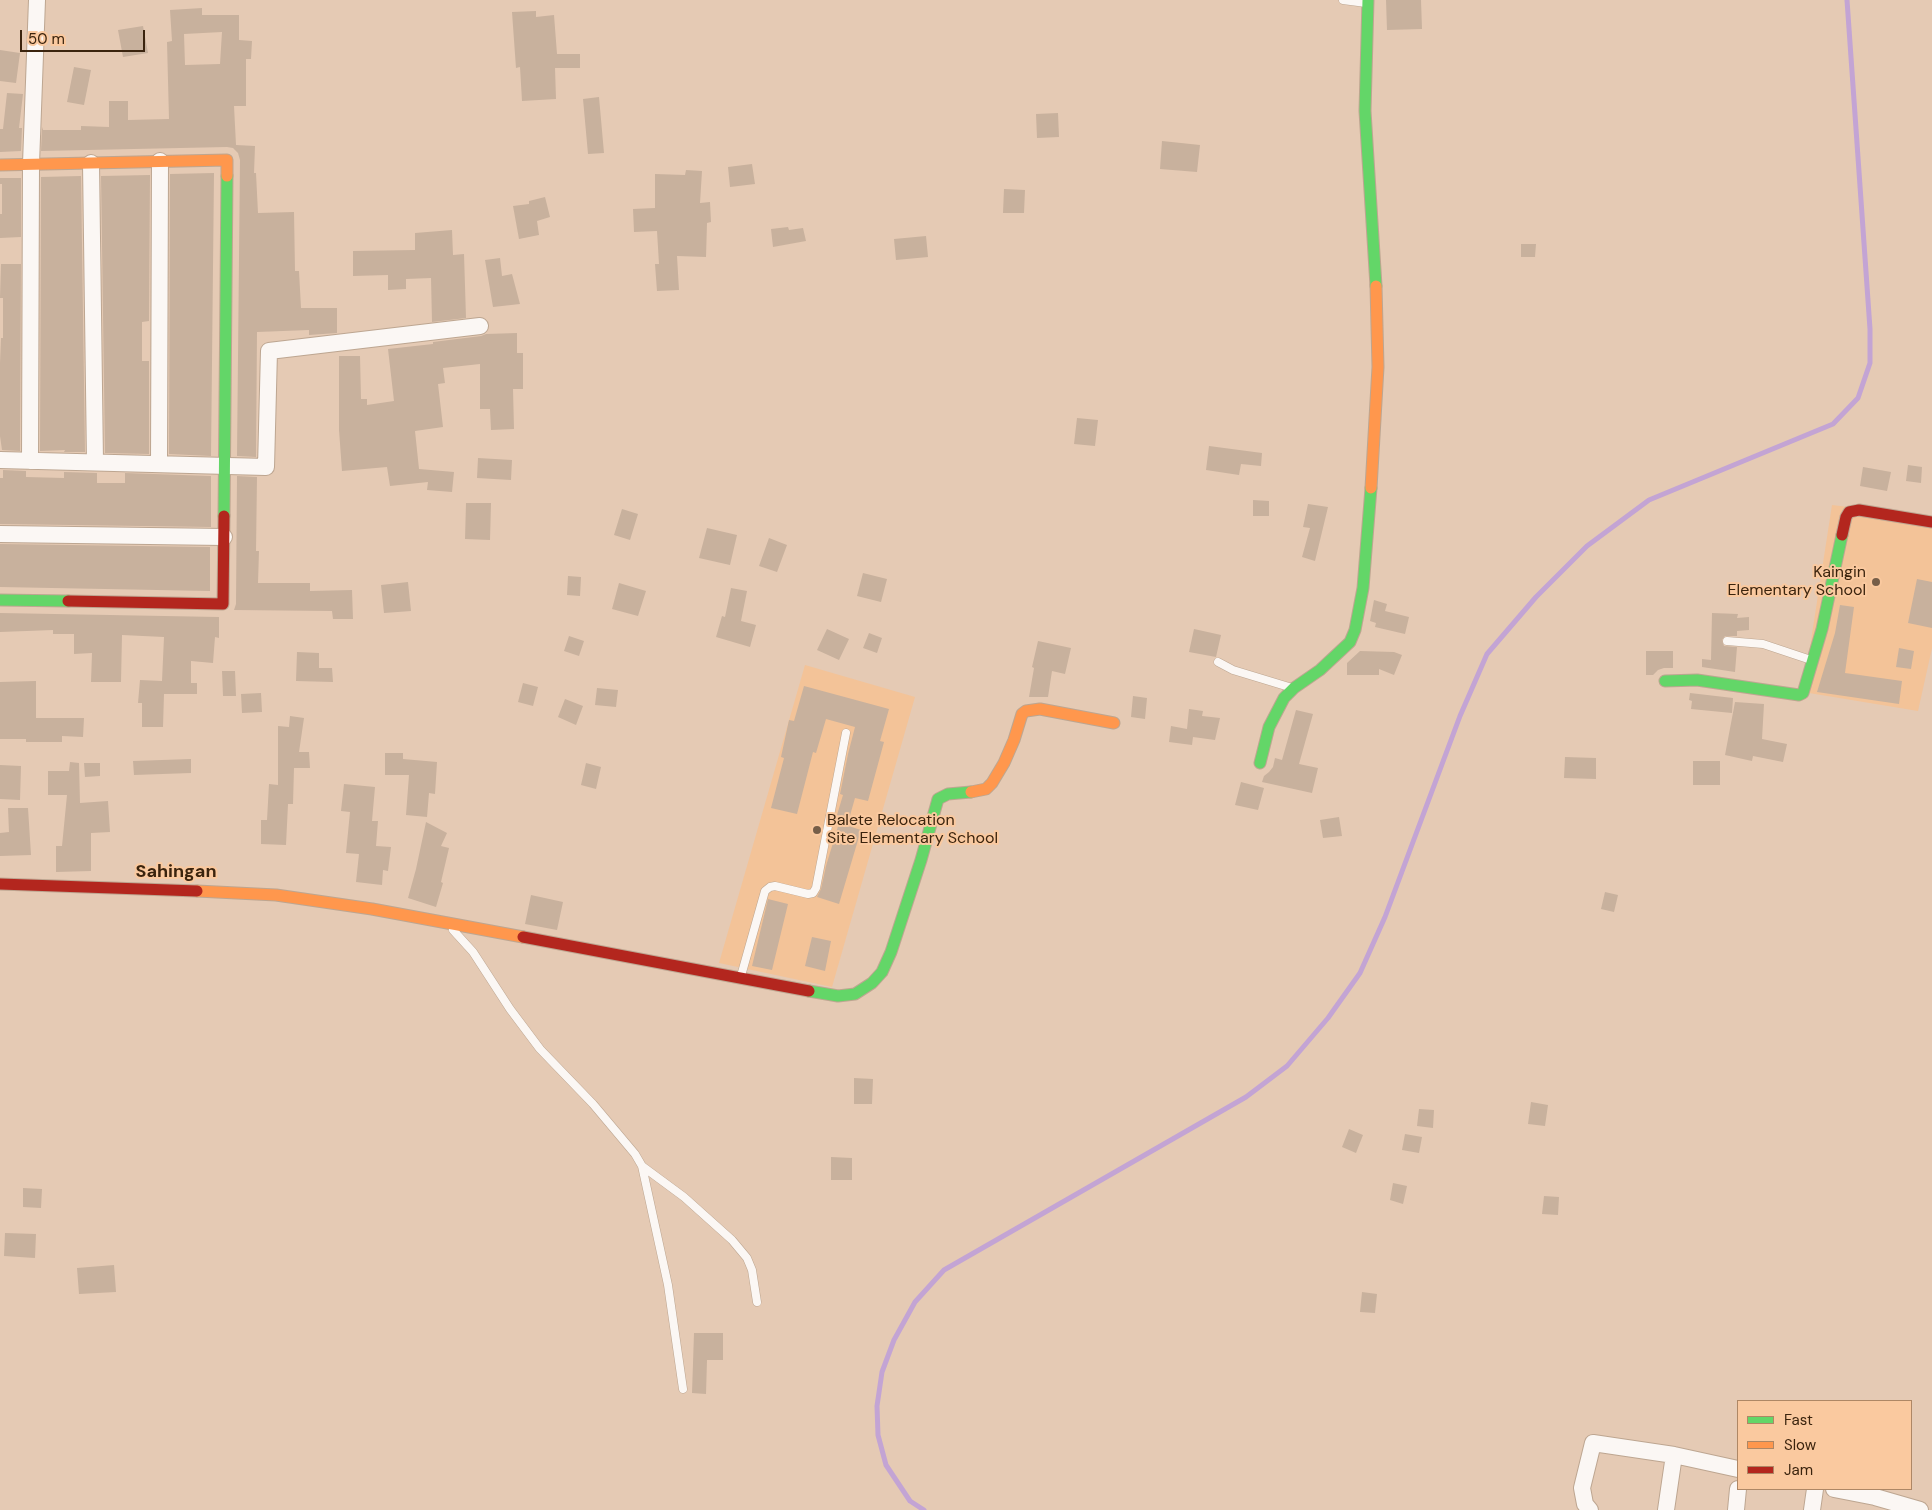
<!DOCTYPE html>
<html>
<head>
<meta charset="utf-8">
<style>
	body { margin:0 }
	#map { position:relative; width:1932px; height:1510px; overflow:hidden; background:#e5cab4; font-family:"DM Sans",sans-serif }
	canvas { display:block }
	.legend { position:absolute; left:1737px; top:1400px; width:175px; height:90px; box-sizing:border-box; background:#fac99f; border:1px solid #ae8765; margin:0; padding:6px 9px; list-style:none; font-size:15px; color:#3b240e }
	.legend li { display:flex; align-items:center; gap:10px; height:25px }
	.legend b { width:25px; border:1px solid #ae8765 }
	.scale { position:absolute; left:20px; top:30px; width:125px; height:22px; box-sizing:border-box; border:2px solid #3b240e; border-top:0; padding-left:6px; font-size:15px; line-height:18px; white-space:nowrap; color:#3b240e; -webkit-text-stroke:4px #fac99f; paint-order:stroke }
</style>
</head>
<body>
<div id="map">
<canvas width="1932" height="1510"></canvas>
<ul class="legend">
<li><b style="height:6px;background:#63d668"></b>Fast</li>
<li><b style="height:6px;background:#ff974d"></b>Slow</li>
<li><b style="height:6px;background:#b3261e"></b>Jam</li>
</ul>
<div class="scale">50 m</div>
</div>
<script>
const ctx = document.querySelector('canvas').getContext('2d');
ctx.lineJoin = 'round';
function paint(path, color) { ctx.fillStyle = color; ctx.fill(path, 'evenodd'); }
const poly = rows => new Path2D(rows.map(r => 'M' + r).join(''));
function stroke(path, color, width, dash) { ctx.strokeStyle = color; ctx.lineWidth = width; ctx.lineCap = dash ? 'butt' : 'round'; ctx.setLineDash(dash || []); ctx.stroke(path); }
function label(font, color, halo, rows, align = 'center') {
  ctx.font = font + ' "DM Sans",sans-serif'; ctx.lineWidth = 4; ctx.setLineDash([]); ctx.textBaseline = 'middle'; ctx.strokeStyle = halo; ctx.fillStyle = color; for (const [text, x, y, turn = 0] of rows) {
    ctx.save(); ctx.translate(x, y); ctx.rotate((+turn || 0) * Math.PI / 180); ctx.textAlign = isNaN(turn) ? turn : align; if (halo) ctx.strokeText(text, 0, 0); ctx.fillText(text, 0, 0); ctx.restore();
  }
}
paint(poly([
	[1832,505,1932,517,1932,648,1918,711,1803,692],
	[805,665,915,697,832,987,719,963]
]), '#f3c398');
stroke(poly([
	[924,1510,910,1501,886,1465,878,1435,877,1406,882,1372,894,1340,915,1302,944,1270,1246,1097,1287,1066,1328,1018,1360,973,1385,917,1460,716,1487,654,1536,597,1587,546,1649,500,1833,424,1858,398,1870,363,1870,329,1847,0]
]), '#c3a4d4', 5);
paint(poly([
	[1386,0,1421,0,1422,29,1387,30],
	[202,8,202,15,239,15,239,40,252,41,251,59,246,59,246,106,234,106,236,145,255,146,254,173,256,173,258,213,294,212,295,271,299,271,301,308,337,308,337,333,309,335,309,330,257,332,256,457,237,456,240,160,238,153,233,148,227,147,41,151,42,127,43,130,81,130,81,126,109,127,109,101,128,101,128,120,169,119,167,42,172,41,170,10],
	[222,32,220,64,185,65,184,34],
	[536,11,536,17,554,15,557,54,580,54,580,68,555,68,556,99,522,101,520,67,516,68,512,12],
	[143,26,148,53,123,57,118,30],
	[0,50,20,53,16,83,0,81],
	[74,67,91,70,84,105,67,102],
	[7,93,23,94,19,128,22,128,21,151,0,152,0,129,3,129],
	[599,97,604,153,588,154,583,99],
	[1058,113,1059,137,1037,138,1036,114],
	[1162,141,1200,145,1197,172,1160,169],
	[752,164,755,184,730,187,728,167],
	[686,170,702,171,700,203,710,202,711,222,707,223,706,257,677,256,679,290,657,291,655,264,659,264,657,231,634,232,633,209,655,208,655,174,685,175],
	[214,173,211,456,169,454,170,174],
	[150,175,149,321,142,322,142,361,149,361,149,454,105,453,101,176],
	[81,176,85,452,64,452,65,450,40,451,41,177],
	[0,178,21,178,21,237,0,238,0,214,2,214,2,184,0,184],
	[1004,189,1025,190,1024,213,1003,213],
	[545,197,550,217,537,221,539,235,519,239,513,206,529,204,529,201],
	[788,227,789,230,803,228,806,241,773,247,771,229],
	[452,230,453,255,464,254,466,318,432,322,431,278,406,279,406,289,388,290,388,275,353,276,353,251,415,250,415,233],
	[926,236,928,257,896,260,894,239],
	[1521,244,1536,244,1535,257,1521,257],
	[500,258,502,276,512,274,520,304,493,307,485,260],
	[1,264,21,264,20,451,2,450,0,436,0,363,1,338,3,338,3,298,0,298],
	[517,333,517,353,523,353,523,389,513,389,514,429,491,430,490,409,480,409,480,364,443,368,445,383,438,384,443,427,415,431,419,469,454,472,452,492,427,490,428,482,390,486,387,467,342,471,339,430,339,356,360,356,361,399,367,399,367,405,394,401,388,349,433,344,433,342,481,336,486,334],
	[1077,418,1098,420,1095,446,1074,444],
	[1209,446,1262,453,1261,466,1241,464,1239,475,1206,470],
	[478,458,512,460,511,480,477,478],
	[1908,465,1922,467,1921,483,1906,481],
	[1863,467,1891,472,1887,491,1860,486],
	[3,470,26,471,26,477,64,478,64,472,97,473,97,483,125,483,125,473,211,476,211,527,0,524,0,478,3,478],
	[237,476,257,477,256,551,259,551,258,583,310,583,310,591,352,590,353,619,333,619,332,611,234,610,236,604],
	[1253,500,1269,501,1269,516,1253,516],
	[466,503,491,503,490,540,465,539],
	[1308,504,1328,507,1315,561,1302,557,1310,528,1303,527],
	[622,509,638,514,630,540,614,535],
	[707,528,737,535,730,565,699,558],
	[769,538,787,545,777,572,759,566],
	[0,544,210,547,210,591,0,587],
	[863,573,887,579,881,602,857,596],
	[568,576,581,577,580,596,567,595],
	[1917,579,1932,582,1932,628,1908,623],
	[408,582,411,611,384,613,381,585],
	[619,583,646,591,638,616,612,609],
	[731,588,747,591,741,621,756,625,750,647,716,637,722,616,725,617],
	[1374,600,1387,604,1385,611,1409,617,1405,634,1375,627,1376,623,1370,621],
	[1840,605,1854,607,1845,673,1902,681,1899,704,1817,692,1835,633],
	[0,613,219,617,219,638,215,637,213,663,191,661,191,683,197,683,197,694,164,694,163,727,142,727,142,703,138,703,140,680,162,681,164,637,122,635,121,682,91,682,92,653,74,654,74,634,53,634,53,630,0,632],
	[1712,613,1738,614,1737,618,1749,617,1749,630,1737,631,1737,636,1725,636,1722,640,1724,646,1737,647,1735,672,1702,667,1702,659,1711,660],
	[827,629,849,639,839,660,817,650],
	[1194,629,1221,635,1216,657,1189,652],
	[869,633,882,638,877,653,863,648],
	[569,636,584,641,579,656,564,651],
	[1038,641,1071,648,1065,674,1052,671,1048,697,1029,697,1034,668,1032,667],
	[1899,648,1914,651,1911,669,1896,667],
	[1360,651,1394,652,1402,655,1394,675,1379,669,1379,675,1347,675,1347,663],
	[1646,651,1673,651,1673,668,1664,668,1658,670,1653,675,1646,675],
	[297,652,319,653,319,668,332,668,333,682,296,681],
	[222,671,235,671,236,696,223,696],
	[36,681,36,718,84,718,83,737,62,736,62,742,26,742,26,739,0,739,0,682],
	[523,683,538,687,533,706,518,702],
	[804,686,889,709,880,741,884,742,868,801,855,798,849,819,837,815,843,795,840,794,848,754,855,727,826,719,816,753,813,752,797,814,771,808,784,758,781,757,789,720,794,721],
	[597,688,618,690,616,707,595,705],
	[261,693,262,712,242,713,241,694],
	[1690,693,1733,698,1732,713,1691,709,1692,701,1689,700],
	[1133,696,1147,698,1145,719,1131,717],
	[565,699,583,706,576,725,558,717],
	[1735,702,1764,704,1762,739,1787,744,1783,762,1753,756,1752,761,1725,755],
	[1189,709,1203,711,1202,716,1220,718,1215,740,1193,737,1192,745,1169,742,1171,726,1187,729],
	[1296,710,1313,714,1299,764,1318,768,1312,793,1262,782,1264,776,1269,772,1273,767,1275,758,1282,760],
	[290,716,304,718,299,752,309,752,310,768,294,768,293,804,288,804,286,845,261,844,261,820,267,820,269,784,278,785,278,726,289,727],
	[385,753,403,753,403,759,437,762,435,794,429,793,427,817,406,815,409,775,385,775],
	[1565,757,1596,758,1596,779,1564,778],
	[191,759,191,773,134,775,133,761],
	[1693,761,1720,761,1720,785,1693,785],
	[70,762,79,763,80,803,108,801,110,832,91,833,91,871,56,872,56,846,62,846,67,795,48,795,48,771,69,771],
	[84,763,100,763,100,776,85,777],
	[586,763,601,767,596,789,581,785],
	[0,765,21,766,20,800,0,799],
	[1241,782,1264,788,1258,810,1235,805],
	[344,784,375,787,372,821,378,821,376,846,391,847,388,871,383,870,382,885,356,882,359,854,346,853,350,812,341,811],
	[8,808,28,808,31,855,0,856,0,833,9,832],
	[1339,817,1342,836,1323,838,1320,820],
	[426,822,447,833,441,846,449,848,441,882,443,883,436,907,408,898,416,869],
	[839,823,861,830,839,904,817,897,821,889,826,866],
	[1605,892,1618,895,1614,912,1601,909],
	[531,895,563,902,557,930,525,924],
	[768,899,788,904,772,970,752,966],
	[812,937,831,941,825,971,805,966],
	[854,1078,873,1079,872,1104,854,1104],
	[1531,1102,1548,1105,1545,1126,1528,1124],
	[1419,1109,1434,1110,1433,1128,1417,1126],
	[1349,1129,1363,1135,1356,1153,1342,1147],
	[1405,1134,1422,1137,1419,1153,1402,1150],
	[831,1157,852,1158,852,1180,831,1180],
	[1393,1183,1407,1186,1403,1204,1390,1200],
	[23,1188,42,1189,41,1208,23,1207],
	[1544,1196,1559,1197,1558,1215,1542,1214],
	[5,1233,36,1234,35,1258,4,1256],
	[114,1265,116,1292,79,1294,77,1268],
	[1362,1292,1377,1294,1375,1313,1360,1312],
	[694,1333,723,1333,723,1360,707,1360,706,1394,692,1393]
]), '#c8b19d');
const lane = poly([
	[1343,0,1366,3],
	[1727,641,1763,644,1811,660],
	[1218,662,1233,670,1289,687],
	[453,930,473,952,510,1009,540,1049,593,1104,635,1154,642,1166,668,1285,683,1389],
	[741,976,765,891,770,887,775,886,808,894,813,893,816,888,846,733],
	[642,1166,684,1197,732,1240,747,1258,752,1270,757,1302]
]);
const street = poly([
	[91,163,95,462],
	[0,460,266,467,269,351,480,326],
	[30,461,31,164,37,0],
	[159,464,160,161],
	[0,534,224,537],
	[1834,1489,1875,1497,1920,1510],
	[1590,1510,1585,1504,1582,1488,1593,1443,1674,1455,1738,1469],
	[1666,1510,1674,1455],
	[1736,1510,1738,1489],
	[1812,1510,1815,1489]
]);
const fast = poly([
	[1368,0,1365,111,1376,286],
	[224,516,227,176],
	[0,600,68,601],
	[1665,681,1697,680,1799,695,1803,693,1822,629,1842,535],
	[1260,763,1269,727,1284,698,1294,688,1320,670,1350,642,1355,630,1363,588,1371,488],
	[809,991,838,996,855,994,872,983,882,972,891,952,921,860,938,799,948,794,971,792]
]);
const slow = poly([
	[0,165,227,160,227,176],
	[1371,488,1378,367,1376,286],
	[971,792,986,789,992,783,1004,763,1014,740,1022,714,1026,711,1040,709,1114,723],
	[197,891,276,895,372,909,523,937]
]);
const jam = poly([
	[1842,535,1846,517,1849,512,1859,510,1932,522],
	[68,601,223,604,224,516],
	[0,884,197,891],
	[523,937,809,991]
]);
stroke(lane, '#bda691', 9);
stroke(street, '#bda691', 18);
stroke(fast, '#bda691', 13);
stroke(slow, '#bda691', 13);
stroke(jam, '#bda691', 13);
stroke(lane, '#fbf7f4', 8);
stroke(street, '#fbf7f4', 16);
stroke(fast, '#63d668', 11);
stroke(slow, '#ff974d', 11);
stroke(jam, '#b3261e', 11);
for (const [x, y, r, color] of [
	[1876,582,5,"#765e48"],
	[817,830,5,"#765e48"]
]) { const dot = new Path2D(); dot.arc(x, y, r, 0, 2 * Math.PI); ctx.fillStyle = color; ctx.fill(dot); stroke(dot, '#fac99f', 2); }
label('16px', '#3b240e', '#fac99f', [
	["Kaingin",1866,573],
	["Elementary School",1866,591],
	["Balete Relocation",827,821,"left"],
	["Site Elementary School",827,839,"left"]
], 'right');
label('bold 18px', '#3b240e', '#fac99f', [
	["Sahingan",176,872]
]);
</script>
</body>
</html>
